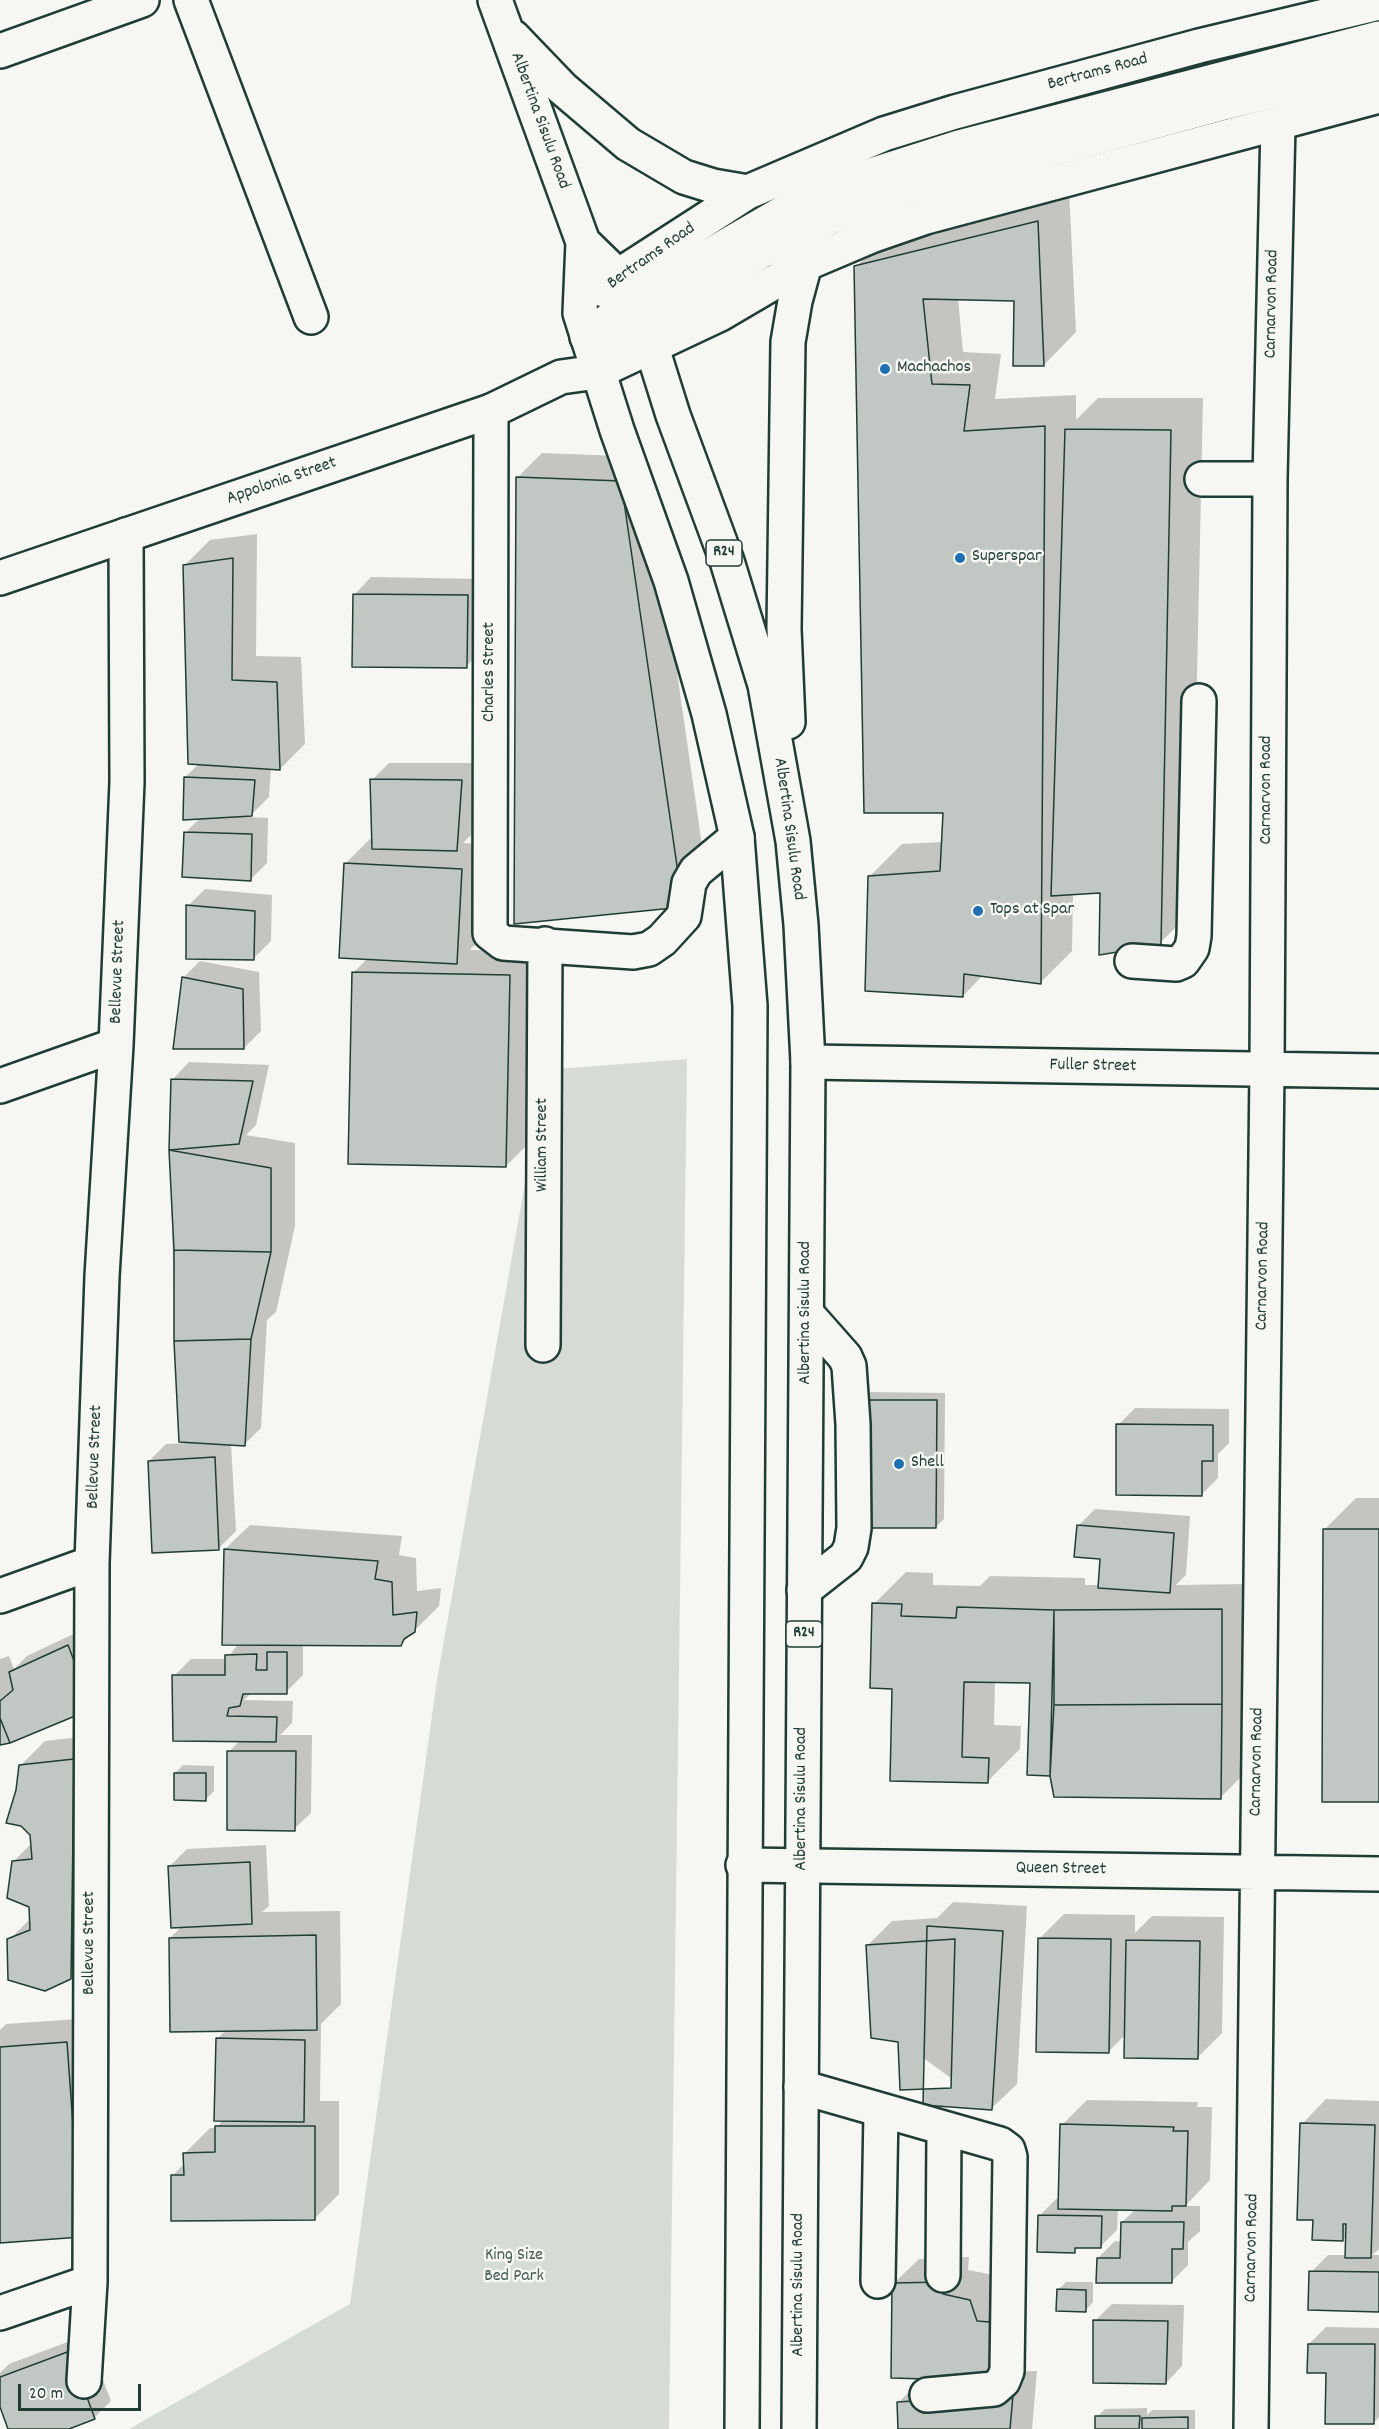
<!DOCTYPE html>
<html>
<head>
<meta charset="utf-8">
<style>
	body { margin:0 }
	#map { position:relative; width:1379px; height:2429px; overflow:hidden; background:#f6f6f2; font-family:Dekko,sans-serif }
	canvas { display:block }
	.scale { position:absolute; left:18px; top:2384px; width:123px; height:27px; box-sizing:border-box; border:3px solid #1f3d34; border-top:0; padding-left:8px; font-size:18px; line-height:21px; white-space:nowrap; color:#1f3d34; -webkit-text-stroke:4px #f6f6f2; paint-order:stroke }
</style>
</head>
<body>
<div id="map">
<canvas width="1379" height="2429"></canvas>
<div class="scale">20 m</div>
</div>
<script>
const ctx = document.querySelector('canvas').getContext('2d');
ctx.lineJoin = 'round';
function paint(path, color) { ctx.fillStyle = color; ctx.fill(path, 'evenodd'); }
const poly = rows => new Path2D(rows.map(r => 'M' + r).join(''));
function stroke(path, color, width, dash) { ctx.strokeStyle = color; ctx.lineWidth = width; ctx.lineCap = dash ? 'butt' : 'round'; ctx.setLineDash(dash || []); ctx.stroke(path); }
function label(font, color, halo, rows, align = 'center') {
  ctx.font = font + ' Dekko,sans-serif'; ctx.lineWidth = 5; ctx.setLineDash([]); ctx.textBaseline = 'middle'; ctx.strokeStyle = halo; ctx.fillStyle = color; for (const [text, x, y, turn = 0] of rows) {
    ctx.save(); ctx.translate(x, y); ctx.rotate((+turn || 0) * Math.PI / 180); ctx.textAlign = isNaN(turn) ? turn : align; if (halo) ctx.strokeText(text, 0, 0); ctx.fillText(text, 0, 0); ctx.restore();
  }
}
paint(poly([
	[687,1059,669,2429,129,2429,350,2304,437,1680,545,1070]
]), '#d6dbd6');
paint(poly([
	[1069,190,1076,332,1044,365,1016,299,958,298,963,352,1001,354,995,399,1076,395,1076,420,1098,398,1203,398,1192,911,1160,943,1101,891,1073,893,1072,951,1040,983,983,975,963,996,870,876,902,844,943,842,944,812,856,267,888,235],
	[542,453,646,457,707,880,683,905,517,478],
	[257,534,256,656,301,657,305,744,280,769,271,768,269,797,249,817,268,818,267,863,250,880,185,833,200,818,185,777,199,764,185,565,210,540],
	[371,577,484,579,483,650,466,666,355,594],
	[389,763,478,763,473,833,463,843,486,844,482,937,470,950,534,951,531,1141,506,1166,353,973,368,958,345,864,370,839,373,839,372,780],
	[205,889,272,895,271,941,254,958,188,906],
	[200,961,259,972,261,1031,244,1048,183,978],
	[189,1062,269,1065,256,1125,246,1135,295,1143,295,1226,276,1312,267,1320,261,1428,244,1445,231,1444,236,1531,219,1548,149,1461,166,1444,188,1443,175,1340,170,1149,173,1079],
	[869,1392,945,1393,944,1519,936,1527,861,1400],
	[1135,1408,1229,1409,1229,1443,1218,1454,1218,1478,1201,1495,1118,1425],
	[1356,1498,1379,1498,1379,1801,1324,1530],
	[1095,1509,1190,1516,1186,1575,1176,1585,1246,1584,1246,1772,1221,1797,1051,1774,1029,1774,1031,1681,995,1681,994,1725,1021,1726,1020,1749,988,1781,891,1779,893,1687,874,1604,906,1572,933,1573,933,1585,980,1586,990,1576,1085,1578,1085,1585,1100,1585,1102,1557,1078,1526],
	[250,1525,402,1536,399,1555,416,1558,417,1591,441,1588,439,1606,401,1644,303,1644,303,1675,286,1692,251,1693,244,1700,293,1701,292,1723,280,1735,312,1735,311,1813,294,1829,229,1752,240,1740,174,1676,191,1659,227,1659,238,1644,225,1549],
	[84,1629,93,1649,0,1743,0,1659,9,1656,14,1669,27,1656],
	[98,1735,96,1953,70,1978,9,1940,31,1918,30,1906,13,1862,32,1843,17,1790,20,1766,45,1741],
	[183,1765,214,1766,214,1791,206,1799,175,1773],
	[266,1845,269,1906,262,1912,340,1911,341,2004,321,2024,320,2101,339,2101,339,2194,314,2219,172,2176,185,2163,185,2153,210,2128,216,2128,223,2120,217,2039,226,2030,170,1938,182,1926,170,1866,187,1849],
	[953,1902,1027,1906,1017,2084,992,2108,900,2041,867,1946,892,1921,937,1918],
	[1064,1914,1135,1915,1135,1933,1152,1916,1224,1917,1222,2033,1197,2058,1126,2034,1108,2052,1039,1939],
	[92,2018,105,2210,0,2241,0,2030,6,2024],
	[1326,2099,1379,2101,1379,2249,1372,2255,1379,2255,1379,2310,1311,2272,1328,2255,1346,2255,1347,2235,1343,2240,1315,2218,1302,2124],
	[1087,2100,1198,2102,1197,2107,1212,2107,1210,2180,1185,2206,1200,2206,1200,2231,1188,2242,1188,2265,1171,2282,1098,2258,1115,2241,1122,2242,1122,2222,1136,2209,1118,2209,1117,2230,1100,2247,1080,2246,1074,2251,1039,2216,1056,2199,1060,2199,1062,2125],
	[969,2257,968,2270,994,2275,1001,2296,1027,2299,1022,2355,1004,2372,1037,2371,1032,2429,899,2429,899,2402,923,2378,894,2283,919,2259],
	[1066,2282,1093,2282,1093,2302,1085,2311,1058,2290],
	[1112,2304,1184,2305,1182,2366,1166,2383,1095,2321],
	[1326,2327,1379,2328,1379,2417,1373,2423,1309,2344],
	[86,2335,111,2401,94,2418,64,2429,10,2429,0,2402,0,2373,9,2364],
	[1147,2408,1147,2415,1152,2410,1195,2410,1195,2429,1097,2429,1097,2417,1105,2409]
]), '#0003');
const building = poly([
	[1038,221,1044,366,1013,366,1014,301,923,299,932,384,970,385,964,431,1045,426,1041,984,964,974,963,997,865,991,868,876,940,871,943,813,864,813,854,266,1038,221],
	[1065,429,1171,430,1161,945,1099,955,1100,893,1051,896,1065,429],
	[516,477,621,481,683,907,514,924,516,477],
	[233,558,232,680,277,682,280,770,188,764,183,565,233,558],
	[353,594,468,595,467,668,352,667,353,594],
	[184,777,255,780,252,816,183,820,184,777],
	[370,779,462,780,457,851,372,849,370,779],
	[184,832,252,834,251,881,182,877,184,832],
	[344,863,462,869,457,964,339,958,344,863],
	[186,905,255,911,254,960,186,959,186,905],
	[352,972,510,975,506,1167,348,1164,352,972],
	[182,977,243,989,244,1049,173,1049,182,977],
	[171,1079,253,1081,239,1144,169,1150,171,1079],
	[169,1150,271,1168,271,1252,174,1250,169,1150],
	[174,1250,271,1252,251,1339,174,1341,174,1250],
	[251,1339,245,1446,179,1442,174,1341,251,1339],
	[859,1400,937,1400,936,1528,858,1528,859,1400],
	[1116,1424,1213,1425,1213,1461,1202,1461,1202,1496,1116,1495,1116,1424],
	[215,1457,219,1550,152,1553,148,1461,215,1457],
	[1077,1525,1174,1533,1170,1593,1098,1588,1100,1559,1074,1557,1077,1525],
	[1323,1529,1379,1529,1379,1802,1322,1802,1323,1529],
	[224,1549,378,1561,375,1579,392,1582,393,1615,417,1612,415,1632,404,1639,401,1646,222,1645,224,1549],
	[872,1603,902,1604,901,1616,956,1618,957,1607,1054,1610,1050,1776,1027,1775,1030,1683,964,1682,962,1757,989,1758,988,1783,890,1781,892,1689,870,1688,872,1603],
	[1222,1609,1222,1704,1054,1705,1054,1610,1222,1609],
	[68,1645,76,1666,87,1711,10,1743,0,1718,0,1701,13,1690,9,1672,68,1645],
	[267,1652,287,1652,287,1694,243,1694,240,1706,229,1708,227,1716,277,1717,276,1742,173,1741,172,1675,225,1675,225,1655,257,1654,256,1670,267,1670,267,1652],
	[1222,1704,1221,1799,1054,1797,1050,1776,1054,1705,1222,1704],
	[0,1718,10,1743,0,1745,0,1718],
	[227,1751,296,1751,295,1831,227,1830,227,1751],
	[74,1759,71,1979,45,1991,8,1980,7,1939,30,1930,29,1907,7,1898,12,1861,32,1859,30,1835,21,1826,6,1823,16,1790,19,1765,74,1759],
	[174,1773,206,1773,206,1801,174,1800,174,1773],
	[250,1862,252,1924,171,1928,168,1866,250,1862],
	[927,1926,1003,1931,992,2110,923,2105,927,1926],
	[316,1935,317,2030,170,2032,169,1938,316,1935],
	[1038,1938,1111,1939,1109,2053,1036,2052,1038,1938],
	[955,1939,951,2088,900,2090,898,2042,871,2038,866,1945,955,1939],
	[1126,1940,1200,1941,1198,2059,1124,2058,1126,1940],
	[216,2038,305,2040,304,2122,214,2121,216,2038],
	[67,2042,81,2237,0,2243,0,2047,67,2042],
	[1300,2123,1375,2125,1371,2258,1345,2258,1346,2224,1343,2224,1343,2241,1312,2240,1313,2220,1297,2220,1300,2123],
	[1060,2124,1174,2127,1173,2131,1188,2131,1186,2206,1172,2206,1172,2211,1058,2209,1060,2124],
	[215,2126,315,2126,315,2220,171,2221,171,2175,184,2175,183,2153,215,2152,215,2126],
	[1038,2215,1102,2216,1101,2248,1075,2248,1075,2253,1037,2252,1038,2215],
	[1121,2222,1184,2222,1183,2249,1172,2249,1172,2283,1096,2283,1097,2258,1120,2258,1121,2222],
	[1309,2271,1379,2272,1379,2312,1308,2310,1309,2271],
	[945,2282,943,2294,970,2300,977,2321,1003,2323,998,2381,891,2378,892,2283,945,2282],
	[1057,2289,1086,2290,1086,2312,1056,2311,1057,2289],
	[1093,2320,1168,2321,1166,2384,1093,2383,1093,2320],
	[1308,2344,1375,2344,1374,2424,1325,2424,1326,2373,1307,2373,1308,2344],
	[70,2351,95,2419,69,2429,8,2429,0,2407,0,2377,70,2351],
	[1013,2395,1010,2429,898,2429,897,2402,1013,2395],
	[1095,2416,1140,2416,1139,2429,1095,2429,1095,2416],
	[1188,2417,1188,2429,1142,2429,1142,2418,1188,2417]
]);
paint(building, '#c1c8c3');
stroke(building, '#1f3d34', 1.5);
const minor = poly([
	[191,0,311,317],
	[0,51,142,0],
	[587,337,631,303,686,269,786,211,837,186,959,147,1379,38],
	[616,340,642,327,760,252,829,218,907,189,1220,104,1379,64],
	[491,411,490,933,503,943,633,952,649,949,662,940,684,916,689,883,696,871,737,837],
	[1202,479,1270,479],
	[1132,961,1176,964,1183,961,1192,948,1194,936,1199,701],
	[808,1062,1379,1071],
	[0,1086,116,1045],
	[543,1345,545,944],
	[804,1590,846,1557,851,1547,854,1528,853,1424,849,1366,845,1357,807,1314],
	[0,1596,92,1563],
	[743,1865,1379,1874],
	[801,2087,1000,2144,1008,2150,1010,2157,1007,2371,1003,2381,994,2389,927,2395],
	[943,2275,944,2130],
	[878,2281,881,2111],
	[0,2313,90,2282],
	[84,2381,90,2282,92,1563,102,1276,116,1045,127,782,126,535],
	[1251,2429,1267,1069,1270,479,1278,124]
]);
const major = poly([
	[495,0,583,242,580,313,617,430,671,581,709,714,737,837,750,1006,742,2429],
	[513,37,562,88,628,144,684,177,713,186,748,192],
	[583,242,618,276,652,348,673,415,727,561,765,685,793,841,801,925,808,1062,799,2429],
	[604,290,618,276,748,192,884,134,955,112,1199,46,1379,3],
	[0,578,491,411,561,377,597,372,720,314,805,264,871,236,926,217,1379,96],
	[788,722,784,629,788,342,795,301,805,264]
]);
stroke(minor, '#1f3d34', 38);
stroke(major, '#1f3d34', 38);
stroke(minor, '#f6f6f2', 33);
stroke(major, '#f6f6f2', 33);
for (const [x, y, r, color] of [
	[885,369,6,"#1f6fb2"],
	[960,558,6,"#1f6fb2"],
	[978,911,6,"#1f6fb2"],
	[899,1464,6,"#1f6fb2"]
]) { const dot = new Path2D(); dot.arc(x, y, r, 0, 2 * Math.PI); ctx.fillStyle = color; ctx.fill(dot); stroke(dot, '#f6f6f2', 2); }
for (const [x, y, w] of [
	[724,553,36],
	[804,1634,36]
]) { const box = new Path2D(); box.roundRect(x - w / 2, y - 13, w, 26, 4.5); ctx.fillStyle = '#f6f6f2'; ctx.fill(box); stroke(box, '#1f3d34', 1.5); }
label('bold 16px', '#1f3d34', null, [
	["R24",724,553],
	["R24",804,1634]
]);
label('18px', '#1f3d34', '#f6f6f2', [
	["Bertrams Road",1098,73,-15],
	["Albertina Sisulu Road",539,121,70],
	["Bertrams Road",652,257,-35],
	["Carnarvon Road",1273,304,-89],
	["Appolonia Street",282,482,-19],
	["Charles Street",491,672,-90],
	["Carnarvon Road",1268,790,-90],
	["Albertina Sisulu Road",788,829,82],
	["Bellevue Street",119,972,-88],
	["Fuller Street",1093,1067,1],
	["William Street",544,1145,-90],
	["Carnarvon Road",1264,1276,-89],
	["Albertina Sisulu Road",807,1313,-90],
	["Bellevue Street",96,1457,-88],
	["Carnarvon Road",1258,1762,-89],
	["Albertina Sisulu Road",803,1799,-90],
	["Queen Street",1061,1870,1],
	["Bellevue Street",91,1943,-90],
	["Carnarvon Road",1253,2248,-89],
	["Albertina Sisulu Road",800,2285,-90]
]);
label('18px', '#1f3d34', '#f6f6f2', [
	["Machachos",897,369],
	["Superspar",972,558],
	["Tops at Spar",990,911],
	["Shell",911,1464]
], 'left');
label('18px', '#445d54', '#f6f6f2', [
	["King Size",514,2257],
	["Bed Park",514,2278]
]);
</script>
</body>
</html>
